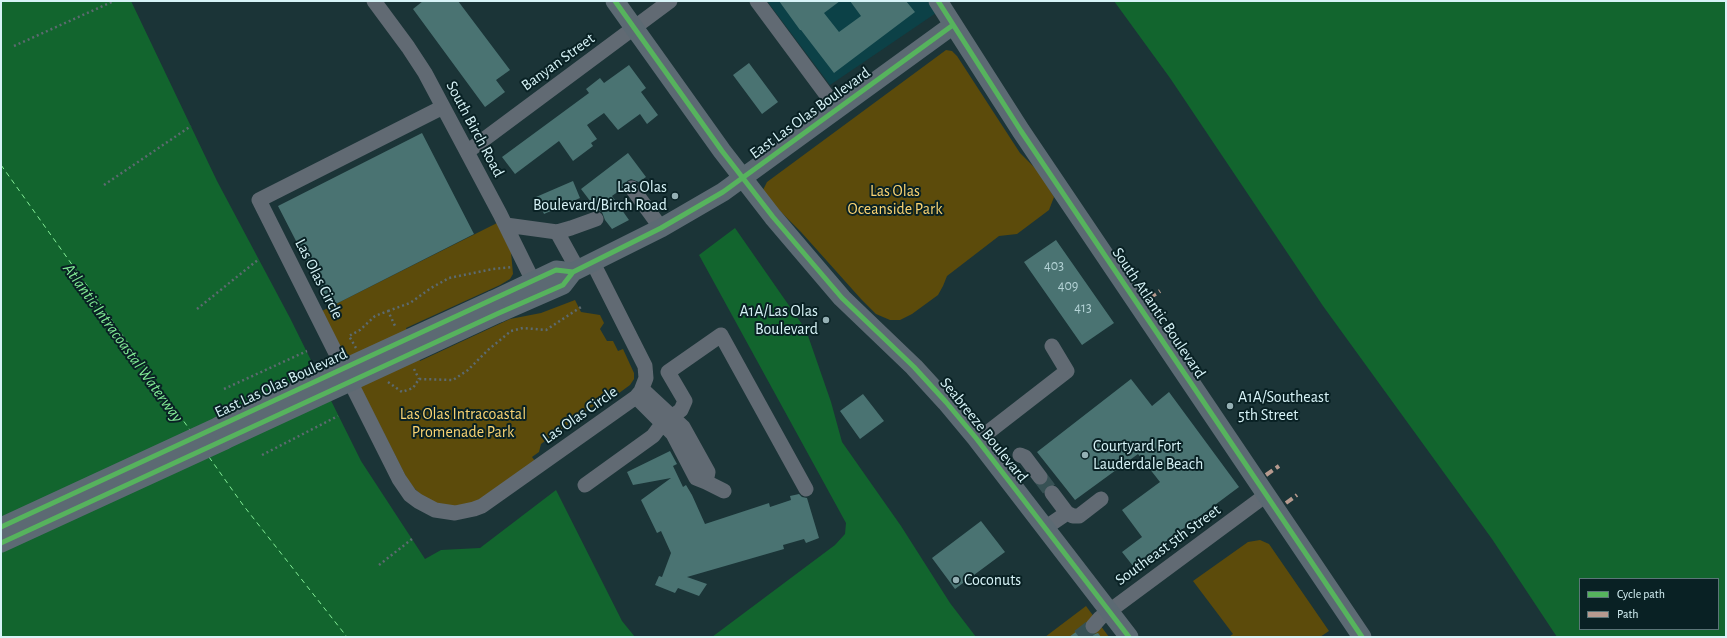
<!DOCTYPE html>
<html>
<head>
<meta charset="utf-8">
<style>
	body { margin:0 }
	#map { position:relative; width:1727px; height:638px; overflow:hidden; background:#1b3437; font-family:"Alegreya Sans",sans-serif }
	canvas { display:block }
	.frame { position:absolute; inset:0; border:2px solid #d7f3f7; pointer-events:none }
	.legend { position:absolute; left:1579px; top:578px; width:140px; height:52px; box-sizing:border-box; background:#092124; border:1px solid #5b7578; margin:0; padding:5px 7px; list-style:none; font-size:12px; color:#d7f3f7 }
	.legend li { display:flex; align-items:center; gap:8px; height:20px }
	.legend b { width:20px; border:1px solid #5b7578 }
</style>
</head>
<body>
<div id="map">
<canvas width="1727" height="638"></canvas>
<div class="frame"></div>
<ul class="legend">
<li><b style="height:5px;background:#56b35d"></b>Cycle path</li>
<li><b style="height:5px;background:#b69a8f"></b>Path</li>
</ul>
</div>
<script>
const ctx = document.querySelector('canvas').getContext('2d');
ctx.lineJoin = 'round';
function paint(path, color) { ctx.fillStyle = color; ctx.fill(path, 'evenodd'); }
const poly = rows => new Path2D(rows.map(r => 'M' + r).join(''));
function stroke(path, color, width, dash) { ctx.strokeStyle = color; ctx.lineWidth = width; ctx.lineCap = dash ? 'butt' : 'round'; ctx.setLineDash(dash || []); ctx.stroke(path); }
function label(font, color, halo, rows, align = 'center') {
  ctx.font = font + ' "Alegreya Sans",sans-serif'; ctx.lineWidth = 4; ctx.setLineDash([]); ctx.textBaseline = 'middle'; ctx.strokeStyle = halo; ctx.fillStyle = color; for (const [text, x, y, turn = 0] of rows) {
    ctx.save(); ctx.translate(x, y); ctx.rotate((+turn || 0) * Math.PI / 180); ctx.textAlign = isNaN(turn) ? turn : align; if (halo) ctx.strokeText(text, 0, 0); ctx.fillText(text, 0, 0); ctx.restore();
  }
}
paint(poly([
	[767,1,929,1,936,13,830,85]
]), '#0c4147');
paint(poly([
	[946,50,952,51,957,56,1020,153,1039,172,1054,197,1049,210,1017,234,999,236,947,276,943,286,938,295,912,314,900,320,890,320,876,314,861,299,801,232,775,206,763,190,767,182],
	[497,223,511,252,513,274,510,279,500,285,406,328,420,361,510,319,541,313,575,300,581,312,600,315,604,323,600,329,607,341,613,341,618,351,623,349,634,373,634,379,630,385,615,396,606,397,541,444,539,452,532,457,535,461,490,496,467,506,443,506,423,497,415,489,407,479,322,311],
	[1260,540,1269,544,1329,631,1320,637,1229,637,1233,634,1193,581,1248,542],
	[1086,606,1109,637,1045,637]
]), '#5c4b0b');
paint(poly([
	[1,1,131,1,217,181,290,318,361,461,425,559,441,550,480,548,556,490,622,621,635,637,1,637],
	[1114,1,1726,1,1726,637,1557,637,1492,539,1323,306,1170,78],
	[1580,579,1718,579,1718,629,1580,629],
	[735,228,806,330,831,402,842,442,901,526,950,603,976,637,712,637,835,545,845,534,846,523,699,255]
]), '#12652e');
stroke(poly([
	[1,165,190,430],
	[209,457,243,505,347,637]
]), '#82eb95', 1, [5, 4]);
paint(poly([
	[423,1,458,1,510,70,496,80,505,92,485,107,413,9],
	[779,1,840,1,824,13,839,32,861,16,850,1,906,1,915,12,834,73,801,30,800,30],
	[749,63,778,102,762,114,733,75],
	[629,65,646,88,641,92,658,115,647,124,640,114,618,130,604,113,587,125,597,139,591,143,593,146,573,161,559,141,515,174,502,157,589,93,586,89,600,78,604,83],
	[422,133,474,234,330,307,278,206],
	[628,153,646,177,639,182,631,179,627,181,623,188,612,196,629,220,612,229,605,220,602,212,597,210,581,189],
	[573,181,580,198,544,214,536,197],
	[1056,240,1114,323,1082,345,1024,262],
	[1131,379,1152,406,1169,392,1239,487,1133,566,1122,552,1142,537,1122,510,1160,482,1138,454,1075,500,1037,452],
	[863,394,884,421,860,439,840,411],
	[670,451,677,464,673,466,683,487,686,485,692,495,705,524,769,503,770,507,791,500,790,496,799,494,802,497,807,498,819,538,806,543,804,539,783,545,784,549,687,577,707,584,699,596,678,588,675,593,655,585,659,576,662,577,671,553,661,531,657,533,641,500,671,478,633,485,627,472],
	[981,521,1005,552,955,589,932,558],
	[1084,626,1087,633,1092,635,1098,633,1101,637,1069,637]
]), '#4a7372');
stroke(poly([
	[1040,477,1052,493],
	[1079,637,1093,626]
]), '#375154', 15, [15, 8]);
stroke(poly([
	[14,46,114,1],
	[104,185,191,126],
	[197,309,259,259],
	[388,311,410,303,431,288,449,278,493,269,512,267],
	[356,348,349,336,360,330,375,316,388,311,396,328],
	[414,369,419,379],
	[388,382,402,392,413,388,419,379,453,380,468,370,488,350,511,331,523,328,546,330,581,307],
	[224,389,307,351],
	[262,455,338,416],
	[379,565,412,539]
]), '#5c6a70', 2.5, [2, 3]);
stroke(poly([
	[374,1,408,47,425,73,500,214,533,281],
	[757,1,837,109],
	[443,107,259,200,399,479,410,495,418,501,435,510,455,513,474,509,482,506,636,397,641,391,646,378,645,366,593,263],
	[467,152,670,1],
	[632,188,661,228],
	[506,225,557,232,571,228,596,219],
	[557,232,578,270],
	[636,397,673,434,696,478,706,482,708,472,683,427,642,389],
	[978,440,1067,371,1052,346],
	[1020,455,1025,457,1040,477],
	[706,482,724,491],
	[585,485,653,436,662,424,681,410,685,401,668,372,721,335,806,489],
	[1067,513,1073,516,1079,516,1101,499],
	[1045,528,1067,513,1052,493],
	[1093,626,1100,618,1266,495]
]), '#616a73', 15);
stroke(poly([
	[615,1,722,151,773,217,842,298,914,367,946,402,976,438,1129,637],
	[938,1,1021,131,1362,637],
	[493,300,556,270,573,272],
	[499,313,563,285,573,272,661,228,723,192,953,25],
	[1,527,219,426],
	[1,543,225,440]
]), '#5c6a73', 19);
stroke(poly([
	[219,426,493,300],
	[225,440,499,313]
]), '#5c6a73', 19);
stroke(poly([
	[1149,298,1160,291],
	[1266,475,1279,466],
	[1286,503,1297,495]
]), '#b69a8f', 4, [8, 4]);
stroke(poly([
	[615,1,722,151,773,217,842,298,914,367,946,402,976,438,1129,637],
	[938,1,1021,131,1362,637],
	[1,527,556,270,573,272],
	[1,543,499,313,563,285,573,272,661,228,723,192,953,25]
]), '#56b35d', 5);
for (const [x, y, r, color] of [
	[675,196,4,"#95b0b4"],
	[826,320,4,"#95b0b4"],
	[1230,406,4,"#95b0b4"],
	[1085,455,4,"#95b0b4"],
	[956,580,4,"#95b0b4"]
]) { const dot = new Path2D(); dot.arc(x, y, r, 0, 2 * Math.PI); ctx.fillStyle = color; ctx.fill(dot); stroke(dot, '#092124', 1.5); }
label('14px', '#b4d3d6', null, [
	["403",1054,266],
	["409",1068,286],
	["413",1083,308]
]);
label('16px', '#d7f3f7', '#092124', [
	["Banyan Street",558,62,-36],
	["East Las Olas Boulevard",810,113,-36],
	["South Birch Road",475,129,62],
	["Las Olas Circle",319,279,63],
	["South Atlantic Boulevard",1159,313,56],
	["East Las Olas Boulevard",281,383,-25],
	["Las Olas Circle",580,415,-35],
	["Seabreeze Boulevard",984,430,51],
	["Southeast 5th Street",1168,545,-36]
]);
label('16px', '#d7f3f7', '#092124', [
	["Las Olas",667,187,"right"],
	["Boulevard/Birch Road",667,205,"right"],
	["A1A/Las Olas",818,311,"right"],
	["Boulevard",818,329,"right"],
	["A1A/Southeast",1238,397],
	["5th Street",1238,415],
	["Courtyard Fort",1093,446],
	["Lauderdale Beach",1093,464],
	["Coconuts",964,580]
], 'left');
label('16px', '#fad473', '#092124', [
	["Las Olas",895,191],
	["Oceanside Park",895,209],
	["Las Olas Intracoastal",463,414],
	["Promenade Park",463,432]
]);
label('italic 17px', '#82eb95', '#092124', [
	["Atlantic Intracoastal Waterway",123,343,54]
]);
</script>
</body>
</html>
